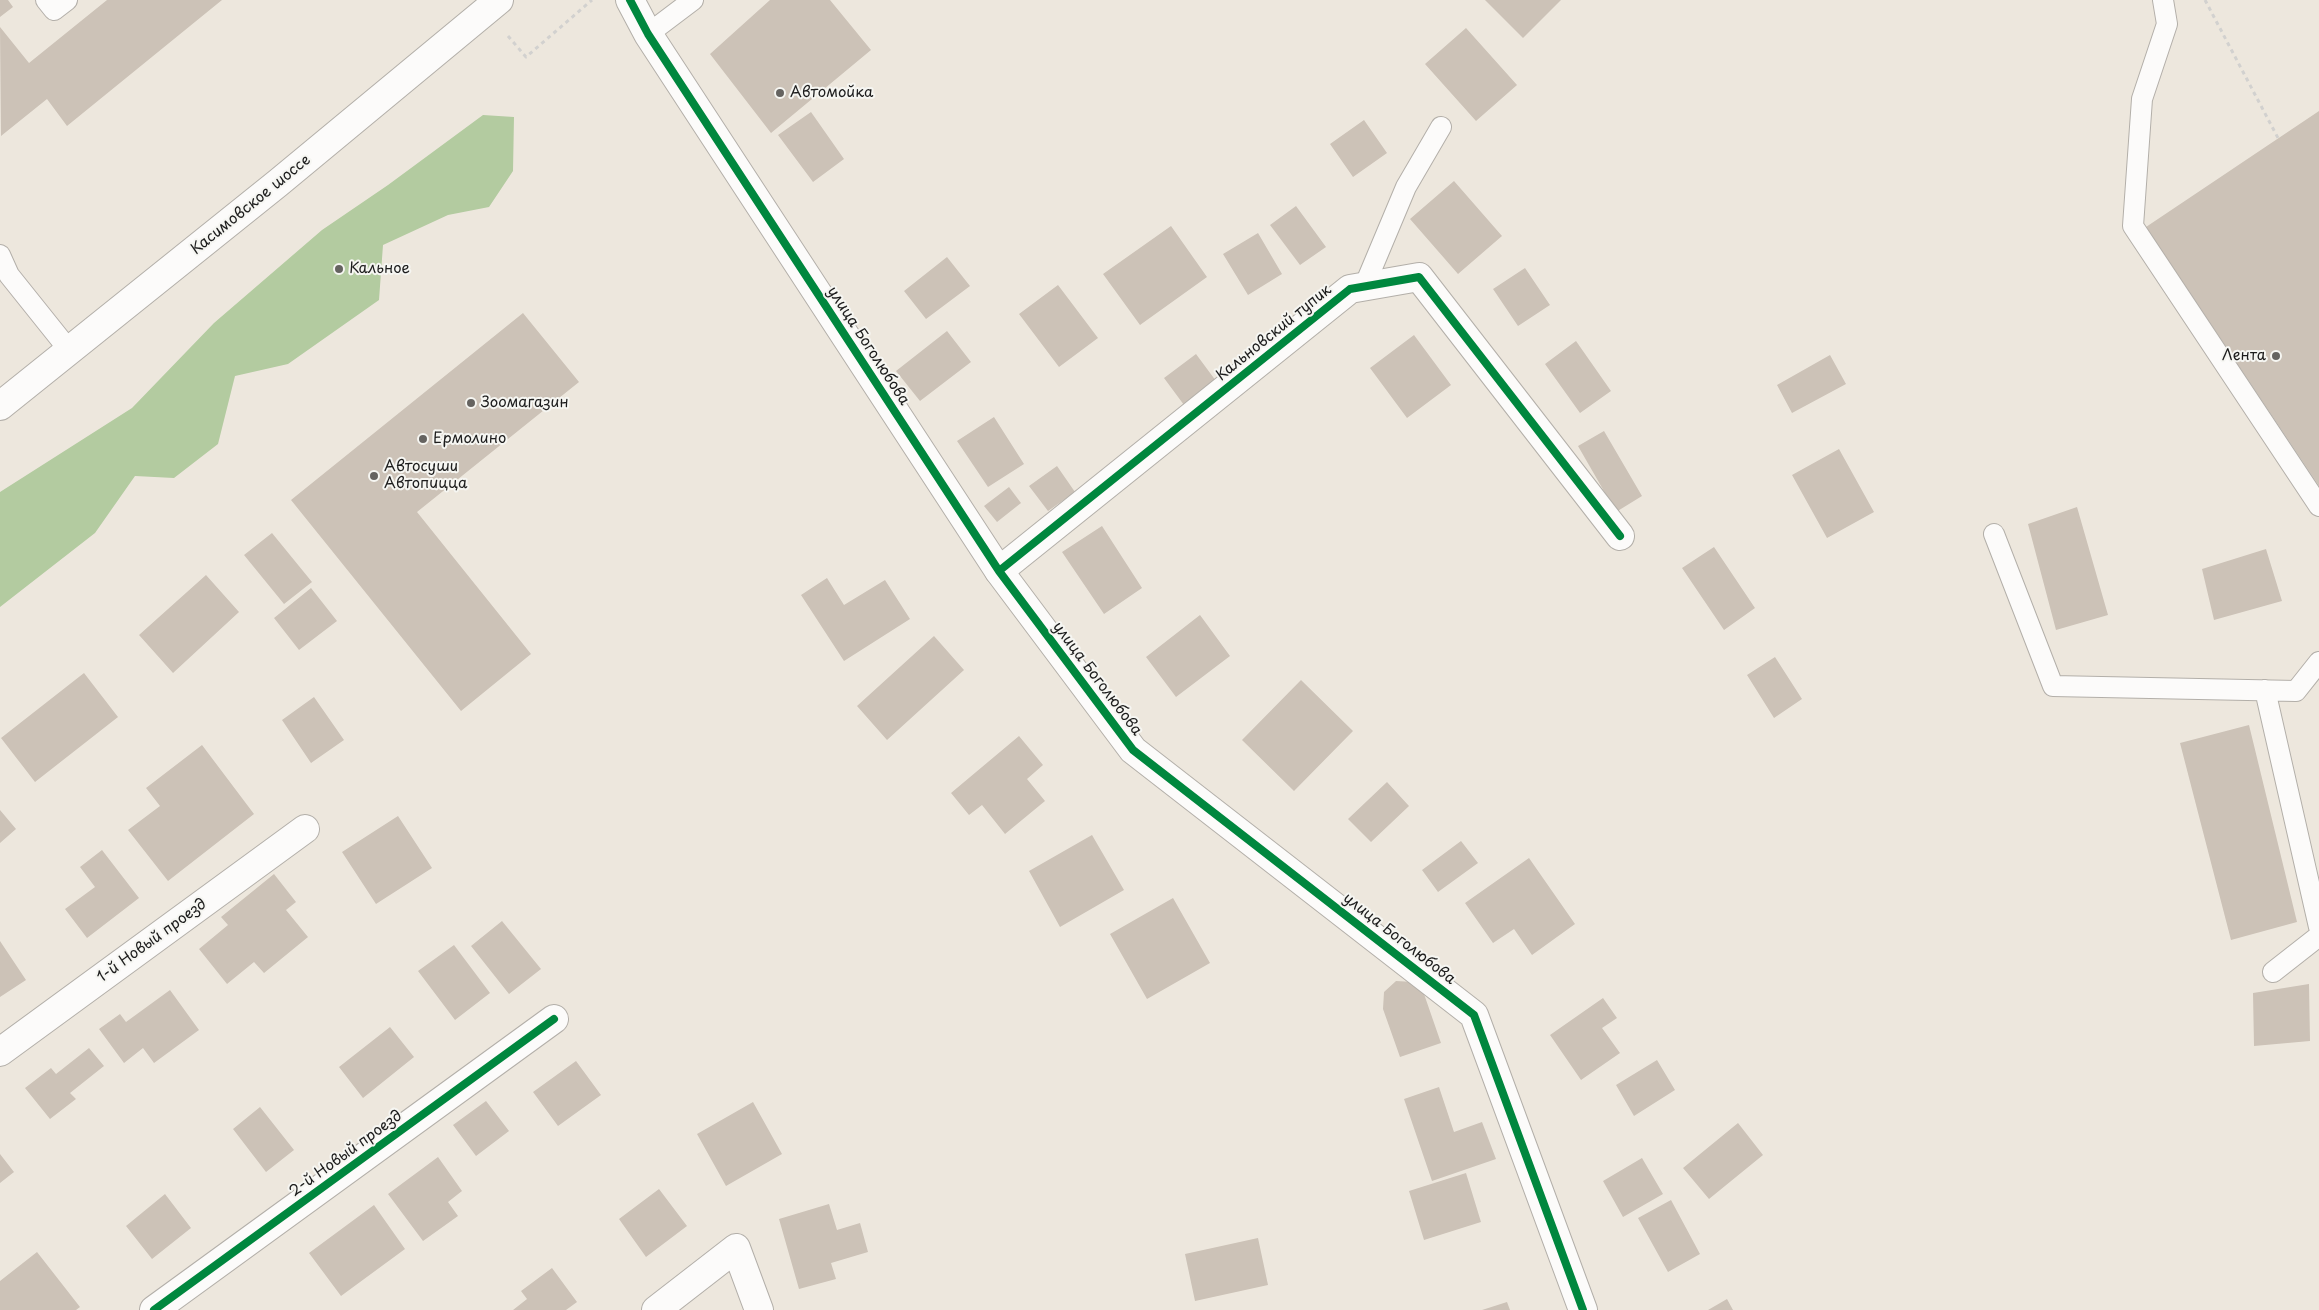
<!DOCTYPE html>
<html>
<head>
<meta charset="utf-8">
<style>
	body { margin:0 }
	canvas { display:block; background:#ede7dd }
</style>
</head>
<body>
<canvas width="2319" height="1310"></canvas>
<script>
const ctx = document.querySelector('canvas').getContext('2d');
ctx.lineJoin = 'round';
function paint(path, color) { ctx.fillStyle = color; ctx.fill(path, 'evenodd'); }
const poly = rows => new Path2D(rows.map(r => 'M' + r).join(''));
function stroke(path, color, width, dash) { ctx.strokeStyle = color; ctx.lineWidth = width; ctx.lineCap = dash ? 'butt' : 'round'; ctx.setLineDash(dash || []); ctx.stroke(path); }
function label(font, color, halo, rows, align = 'center') {
  ctx.font = font + ' "Playpen Sans",sans-serif'; ctx.lineWidth = 4; ctx.setLineDash([]); ctx.textBaseline = 'middle'; ctx.strokeStyle = halo; ctx.fillStyle = color; for (const [text, x, y, turn = 0] of rows) {
    ctx.save(); ctx.translate(x, y); ctx.rotate((+turn || 0) * Math.PI / 180); ctx.textAlign = isNaN(turn) ? turn : align; if (halo) ctx.strokeText(text, 0, 0); ctx.fillText(text, 0, 0); ctx.restore();
  }
}
paint(poly([
	[483,115,514,117,513,171,489,207,448,215,383,245,379,300,288,364,235,376,218,444,174,478,135,476,95,533,0,607,0,492,132,408,214,323,322,230,388,185]
]), '#b3cba0');
paint(poly([
	[0,0,8,0,13,7,0,17],
	[107,0,222,0,67,126,47,99,1,136,0,27,29,63],
	[770,0,830,0,871,50,771,133,710,54],
	[1485,0,1561,0,1523,38],
	[1466,28,1517,85,1476,121,1425,64],
	[2319,111,2319,486,2146,227],
	[811,112,844,159,813,182,778,135],
	[1364,120,1387,153,1353,177,1330,144],
	[1454,181,1502,236,1458,274,1410,219],
	[1296,206,1326,247,1300,265,1270,225],
	[1171,226,1207,277,1140,325,1103,274],
	[1258,233,1282,274,1248,295,1223,254],
	[947,257,970,286,926,319,904,291],
	[1525,268,1550,305,1518,326,1493,289],
	[1058,285,1098,338,1059,367,1019,314],
	[523,313,579,382,417,512,531,654,461,711,291,500],
	[947,331,971,362,920,401,896,371],
	[1414,335,1451,385,1407,418,1370,368],
	[1576,341,1611,391,1580,413,1545,364],
	[1196,354,1216,381,1184,405,1164,378],
	[1830,355,1846,384,1792,413,1777,385],
	[994,417,1024,464,988,487,957,441],
	[1604,431,1642,496,1616,512,1578,446],
	[1839,449,1874,512,1827,538,1792,475],
	[1057,466,1075,492,1048,511,1029,486],
	[1009,487,1021,503,997,522,984,506],
	[2077,507,2108,615,2056,630,2028,524],
	[1102,526,1142,588,1104,614,1062,552],
	[272,533,312,582,284,604,244,555],
	[1714,547,1755,608,1724,630,1682,568],
	[2266,549,2282,601,2214,620,2202,569],
	[206,575,239,612,173,673,139,635],
	[827,578,844,605,885,580,910,619,844,661,801,595],
	[311,588,337,621,299,650,274,618],
	[1200,615,1230,656,1176,697,1146,657],
	[934,636,964,670,887,740,857,706],
	[1775,657,1802,699,1774,718,1747,675],
	[84,673,118,717,35,782,1,738],
	[1301,680,1353,731,1294,791,1242,740],
	[314,697,344,740,311,763,282,720],
	[2249,725,2297,922,2231,940,2180,743],
	[1019,736,1043,765,1027,779,1045,801,1005,834,982,805,969,815,951,793],
	[202,745,254,814,168,881,128,830,160,806,146,788],
	[1387,782,1409,806,1371,842,1348,819],
	[0,810,16,829,0,843],
	[398,816,432,868,376,904,342,852],
	[1092,835,1124,890,1060,927,1029,871],
	[1461,841,1478,863,1438,892,1422,870],
	[102,850,139,898,87,938,65,909,95,887,80,867],
	[1529,858,1575,924,1532,955,1514,929,1493,943,1465,903],
	[274,874,296,902,286,910,308,937,264,973,254,962,227,984,199,949,228,925,221,917],
	[1173,898,1210,963,1147,999,1110,934],
	[502,921,541,969,509,994,471,946],
	[0,941,26,980,0,997],
	[454,945,490,993,455,1020,418,971],
	[1396,981,1413,982,1424,994,1441,1043,1400,1057,1383,1009,1384,992],
	[2309,984,2310,1041,2254,1046,2253,993],
	[170,990,199,1030,154,1063,143,1048,124,1063,99,1029,120,1014,126,1022],
	[1603,998,1617,1018,1602,1028,1620,1053,1581,1080,1550,1035],
	[390,1027,414,1057,363,1098,339,1067],
	[89,1048,104,1066,70,1093,76,1099,50,1119,25,1088,51,1068,56,1074],
	[1657,1060,1675,1090,1634,1116,1616,1085],
	[576,1061,601,1095,558,1126,533,1092],
	[1439,1087,1454,1132,1482,1122,1496,1159,1432,1181,1404,1099],
	[486,1101,509,1131,476,1156,453,1125],
	[753,1102,782,1154,726,1186,697,1134],
	[260,1107,294,1150,266,1172,233,1129],
	[1738,1123,1763,1155,1709,1199,1683,1168],
	[0,1154,14,1172,0,1183],
	[438,1157,462,1191,448,1202,458,1216,423,1241,388,1194],
	[1642,1158,1663,1194,1623,1217,1603,1181],
	[1466,1173,1481,1222,1424,1240,1409,1191],
	[659,1189,687,1226,646,1257,619,1219],
	[165,1194,191,1228,152,1259,126,1226],
	[1671,1200,1700,1254,1668,1272,1638,1218],
	[829,1204,837,1230,860,1223,868,1252,831,1263,836,1279,799,1289,779,1219],
	[374,1205,405,1249,341,1296,309,1253],
	[1258,1238,1268,1285,1195,1301,1185,1254],
	[37,1252,80,1307,76,1310,0,1310,0,1281],
	[552,1268,577,1302,566,1310,513,1310,527,1299,521,1291],
	[1727,1299,1733,1310,1708,1310],
	[1507,1302,1510,1310,1482,1310]
]), '#ccc2b7');
const lane = poly([
	[46,0,54,10,67,0],
	[2163,0,2167,24,2142,99,2133,226,2319,506],
	[648,34,693,0],
	[0,255,9,275,69,350],
	[1364,287,1406,187,1441,127],
	[1994,534,2053,686,2296,691,2319,662],
	[2265,690,2319,927],
	[2273,972,2319,936]
]);
const street = poly([
	[999,571,1350,289,1419,277,1620,536],
	[0,1052,305,829],
	[154,1310,554,1019],
	[656,1310,736,1248,759,1310]
]);
const secondary = poly([
	[630,0,648,34,999,571,1133,750,1474,1015,1583,1310],
	[0,406,278,183,499,0]
]);
stroke(lane, '#b3afa9', 22);
stroke(street, '#b3afa9', 30);
stroke(secondary, '#b3afa9', 30);
stroke(poly([
	[2205,0,2278,138],
	[508,36,526,57,592,0]
]), '#d2d1cf', 3, [4, 4]);
stroke(lane, '#fcfbfa', 20);
stroke(street, '#fcfbfa', 28);
stroke(secondary, '#fcfbfa', 28);
stroke(poly([
	[630,0,648,34,999,571,1133,750,1474,1015,1583,1310],
	[999,571,1350,289,1419,277,1620,536],
	[154,1310,554,1019]
]), '#00873e', 8);
for (const [x, y, r, color] of [
	[780,93,5,"#656360"],
	[339,269,5,"#656360"],
	[2276,356,5,"#656360"],
	[471,403,5,"#656360"],
	[423,439,5,"#656360"],
	[374,476,5,"#656360"]
]) { const dot = new Path2D(); dot.arc(x, y, r, 0, 2 * Math.PI); ctx.fillStyle = color; ctx.fill(dot); stroke(dot, '#f6f6f2', 2); }
label('15px', '#1c1c1c', '#f6f6f2', [
	["Автомойка",790,93],
	["Кальное",349,269],
	["Лента",2266,356,"right"],
	["Зоомагазин",481,403],
	["Ермолино",433,439],
	["Автосуши",384,467],
	["Автопицца",384,484]
], 'left');
label('15px', '#1c1c1c', '#f6f6f2', [
	["Касимовское шоссе",251,205,-39],
	["Кальновский тупик",1274,333,-39],
	["улица Боголюбова",868,346,57],
	["улица Боголюбова",1097,679,53],
	["улица Боголюбова",1399,939,38],
	["1-й Новый проезд",152,941,-36],
	["2-й Новый проезд",346,1154,-36]
]);
</script>
</body>
</html>
